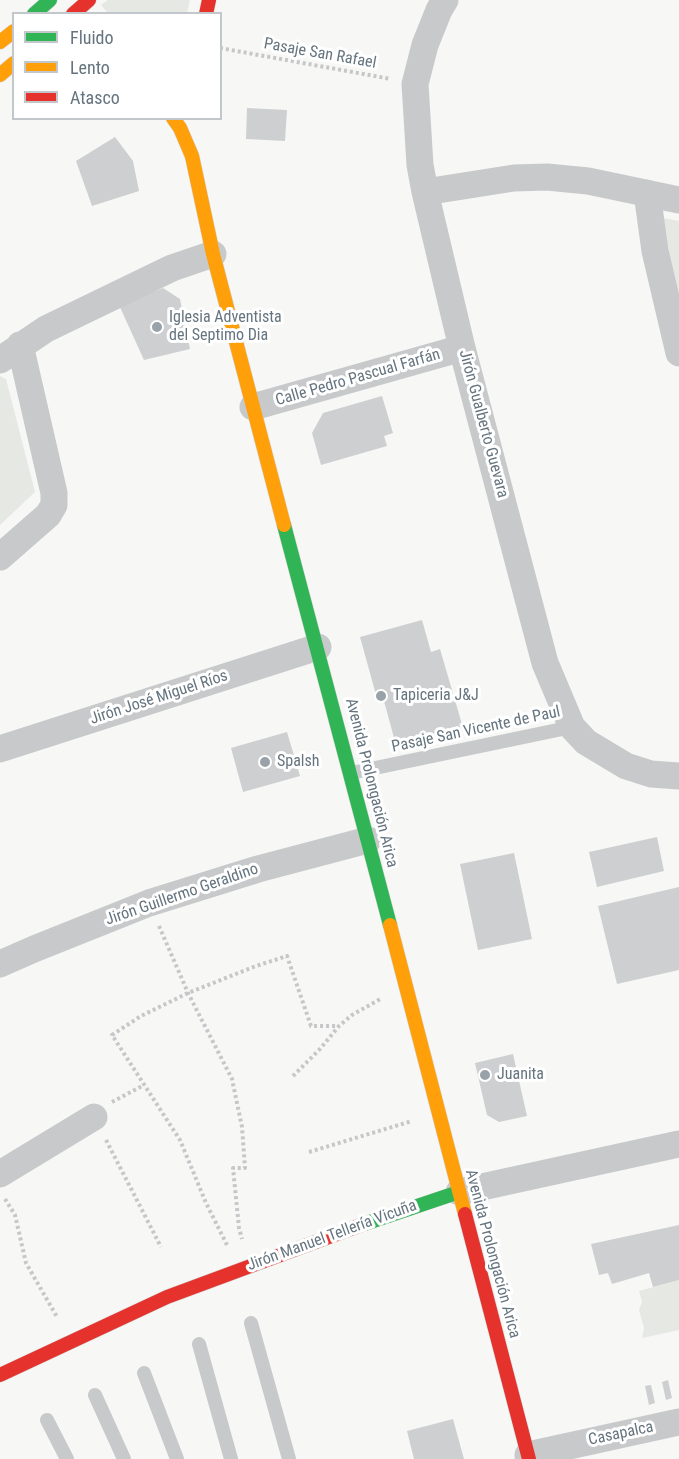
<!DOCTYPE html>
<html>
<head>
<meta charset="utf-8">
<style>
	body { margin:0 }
	#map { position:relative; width:679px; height:1459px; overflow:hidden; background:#f7f7f6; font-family:"Roboto Condensed",sans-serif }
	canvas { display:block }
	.legend { position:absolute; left:12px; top:12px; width:210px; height:108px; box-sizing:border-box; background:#fff; border:2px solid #c1c7cb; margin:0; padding:8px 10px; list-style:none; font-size:18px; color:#65747e }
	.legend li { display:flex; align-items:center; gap:12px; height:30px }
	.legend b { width:30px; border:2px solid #c1c7cb }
</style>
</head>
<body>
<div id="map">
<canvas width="679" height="1459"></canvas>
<ul class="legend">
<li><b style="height:8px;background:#30b455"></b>Fluido</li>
<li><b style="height:8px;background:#ff9f0a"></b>Lento</li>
<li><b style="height:8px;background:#e5322d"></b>Atasco</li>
</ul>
</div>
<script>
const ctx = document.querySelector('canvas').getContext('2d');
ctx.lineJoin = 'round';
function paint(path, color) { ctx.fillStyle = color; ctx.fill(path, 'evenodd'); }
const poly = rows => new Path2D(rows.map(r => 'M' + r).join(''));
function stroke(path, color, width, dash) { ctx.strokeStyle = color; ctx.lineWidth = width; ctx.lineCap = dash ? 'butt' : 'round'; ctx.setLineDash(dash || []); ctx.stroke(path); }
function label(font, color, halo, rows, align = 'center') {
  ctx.font = font + ' "Roboto Condensed",sans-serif'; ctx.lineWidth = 6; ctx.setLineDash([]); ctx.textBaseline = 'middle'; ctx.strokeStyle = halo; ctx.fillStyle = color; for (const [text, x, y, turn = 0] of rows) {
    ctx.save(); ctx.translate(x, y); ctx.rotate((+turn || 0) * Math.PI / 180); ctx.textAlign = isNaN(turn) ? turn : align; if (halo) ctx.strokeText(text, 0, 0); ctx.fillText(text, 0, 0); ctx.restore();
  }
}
paint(poly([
	[108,0,190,0,187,13,108,13,101,5],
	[658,217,679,221,679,304],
	[0,376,6,379,35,492,0,525],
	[679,1280,679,1330,642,1338,644,1328,639,1310,642,1302,639,1291]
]), '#e6e8e4');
paint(poly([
	[247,108,287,110,285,141,246,139],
	[115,137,133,161,139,191,92,206,76,161],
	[163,288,180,299,190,349,144,360,119,305],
	[382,396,393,433,384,436,387,446,321,465,312,433,323,413],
	[422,620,431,652,440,649,464,731,397,749,384,701,378,702,360,637],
	[287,732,300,776,243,792,231,748],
	[657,837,664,871,597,887,589,852],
	[514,853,532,939,478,950,460,864],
	[679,887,679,970,617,984,598,906],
	[513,1054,527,1116,499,1122,487,1115,475,1063],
	[679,1225,679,1280,653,1287,649,1273,612,1284,608,1273,599,1275,591,1244],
	[668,1380,672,1398,666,1400,662,1382],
	[651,1385,655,1403,649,1405,645,1386],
	[453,1419,464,1459,414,1459,407,1431]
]), '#cdcfd0');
const fast = poly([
	[34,14,50,0],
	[284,525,390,925],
	[364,1224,459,1192]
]);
const slow = poly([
	[0,42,14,31],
	[0,75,14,63],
	[173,118,180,128,192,156,213,254,284,525],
	[390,925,465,1214]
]);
const jam = poly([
	[73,14,89,0],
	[206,14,209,0],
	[465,1214,529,1459],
	[0,1375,167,1297,364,1224]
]);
stroke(fast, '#d3d4d4', 15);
stroke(slow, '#d3d4d4', 15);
stroke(jam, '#d3d4d4', 15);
stroke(poly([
	[220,48,391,79],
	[159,926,188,993,232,1079,242,1127,245,1168,233,1168,239,1228,242,1239],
	[293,1076,320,1049,339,1026,352,1015,382,998],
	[112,1102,144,1085],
	[106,1140,161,1247],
	[309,1152,412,1121],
	[5,1199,15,1215,26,1263,57,1317],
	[227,1245,206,1203,180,1140,112,1035,141,1016,188,993,256,966,287,956,311,1026,339,1026]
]), '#c6c7c8', 4, [3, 3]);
stroke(poly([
	[351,773,572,727],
	[251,1323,289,1459],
	[199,1344,231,1459],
	[144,1373,177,1459],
	[95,1395,124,1459],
	[47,1420,67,1459]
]), '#c8c9ca', 14);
stroke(poly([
	[445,0,439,10,425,45,415,84,420,165,425,192,462,348,545,663,572,727,586,742,626,766,651,774,679,776],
	[425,192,514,178,547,177,588,181,679,200],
	[647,193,655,251,679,353],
	[0,360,46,329,172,268,213,254],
	[253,407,462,348],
	[0,557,48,515,54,505,54,493,20,345],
	[0,749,318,647],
	[0,964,34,949,149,903,258,869,368,840],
	[0,1174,94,1117],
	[459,1192,679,1144],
	[528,1455,679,1422]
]), '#c8c9ca', 27);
stroke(fast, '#30b455', 14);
stroke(slow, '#ff9f0a', 14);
stroke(jam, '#e5322d', 14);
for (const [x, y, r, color] of [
	[157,327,6,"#98a2a8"],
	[381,696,6,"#98a2a8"],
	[265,762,6,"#98a2a8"],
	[485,1075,6,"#98a2a8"]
]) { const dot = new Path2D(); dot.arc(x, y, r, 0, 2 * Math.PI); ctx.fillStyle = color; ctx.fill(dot); stroke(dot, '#fff', 2); }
label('16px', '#65747e', '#fff', [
	["Pasaje San Rafael",320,54,10],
	["Calle Pedro Pascual Farfán",358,378,-16],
	["Jirón Gualberto Guevara",483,424,75],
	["Jirón José Miguel Ríos",159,698,-18],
	["Pasaje San Vicente de Paul",476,730,-12],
	["Avenida Prolongación Arica",371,783,76],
	["Jirón Guillermo Geraldino",182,895,-19],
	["Jirón Manuel Tellería Vicuña",332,1236,-20],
	["Avenida Prolongación Arica",492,1254,75],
	["Casapalca",621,1434,-12]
]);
label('16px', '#65747e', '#fff', [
	["Iglesia Adventista",169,318],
	["del Septimo Dia",169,336],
	["Tapiceria J&J",393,696],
	["Spalsh",277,762],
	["Juanita",497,1075]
], 'left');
</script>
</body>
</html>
